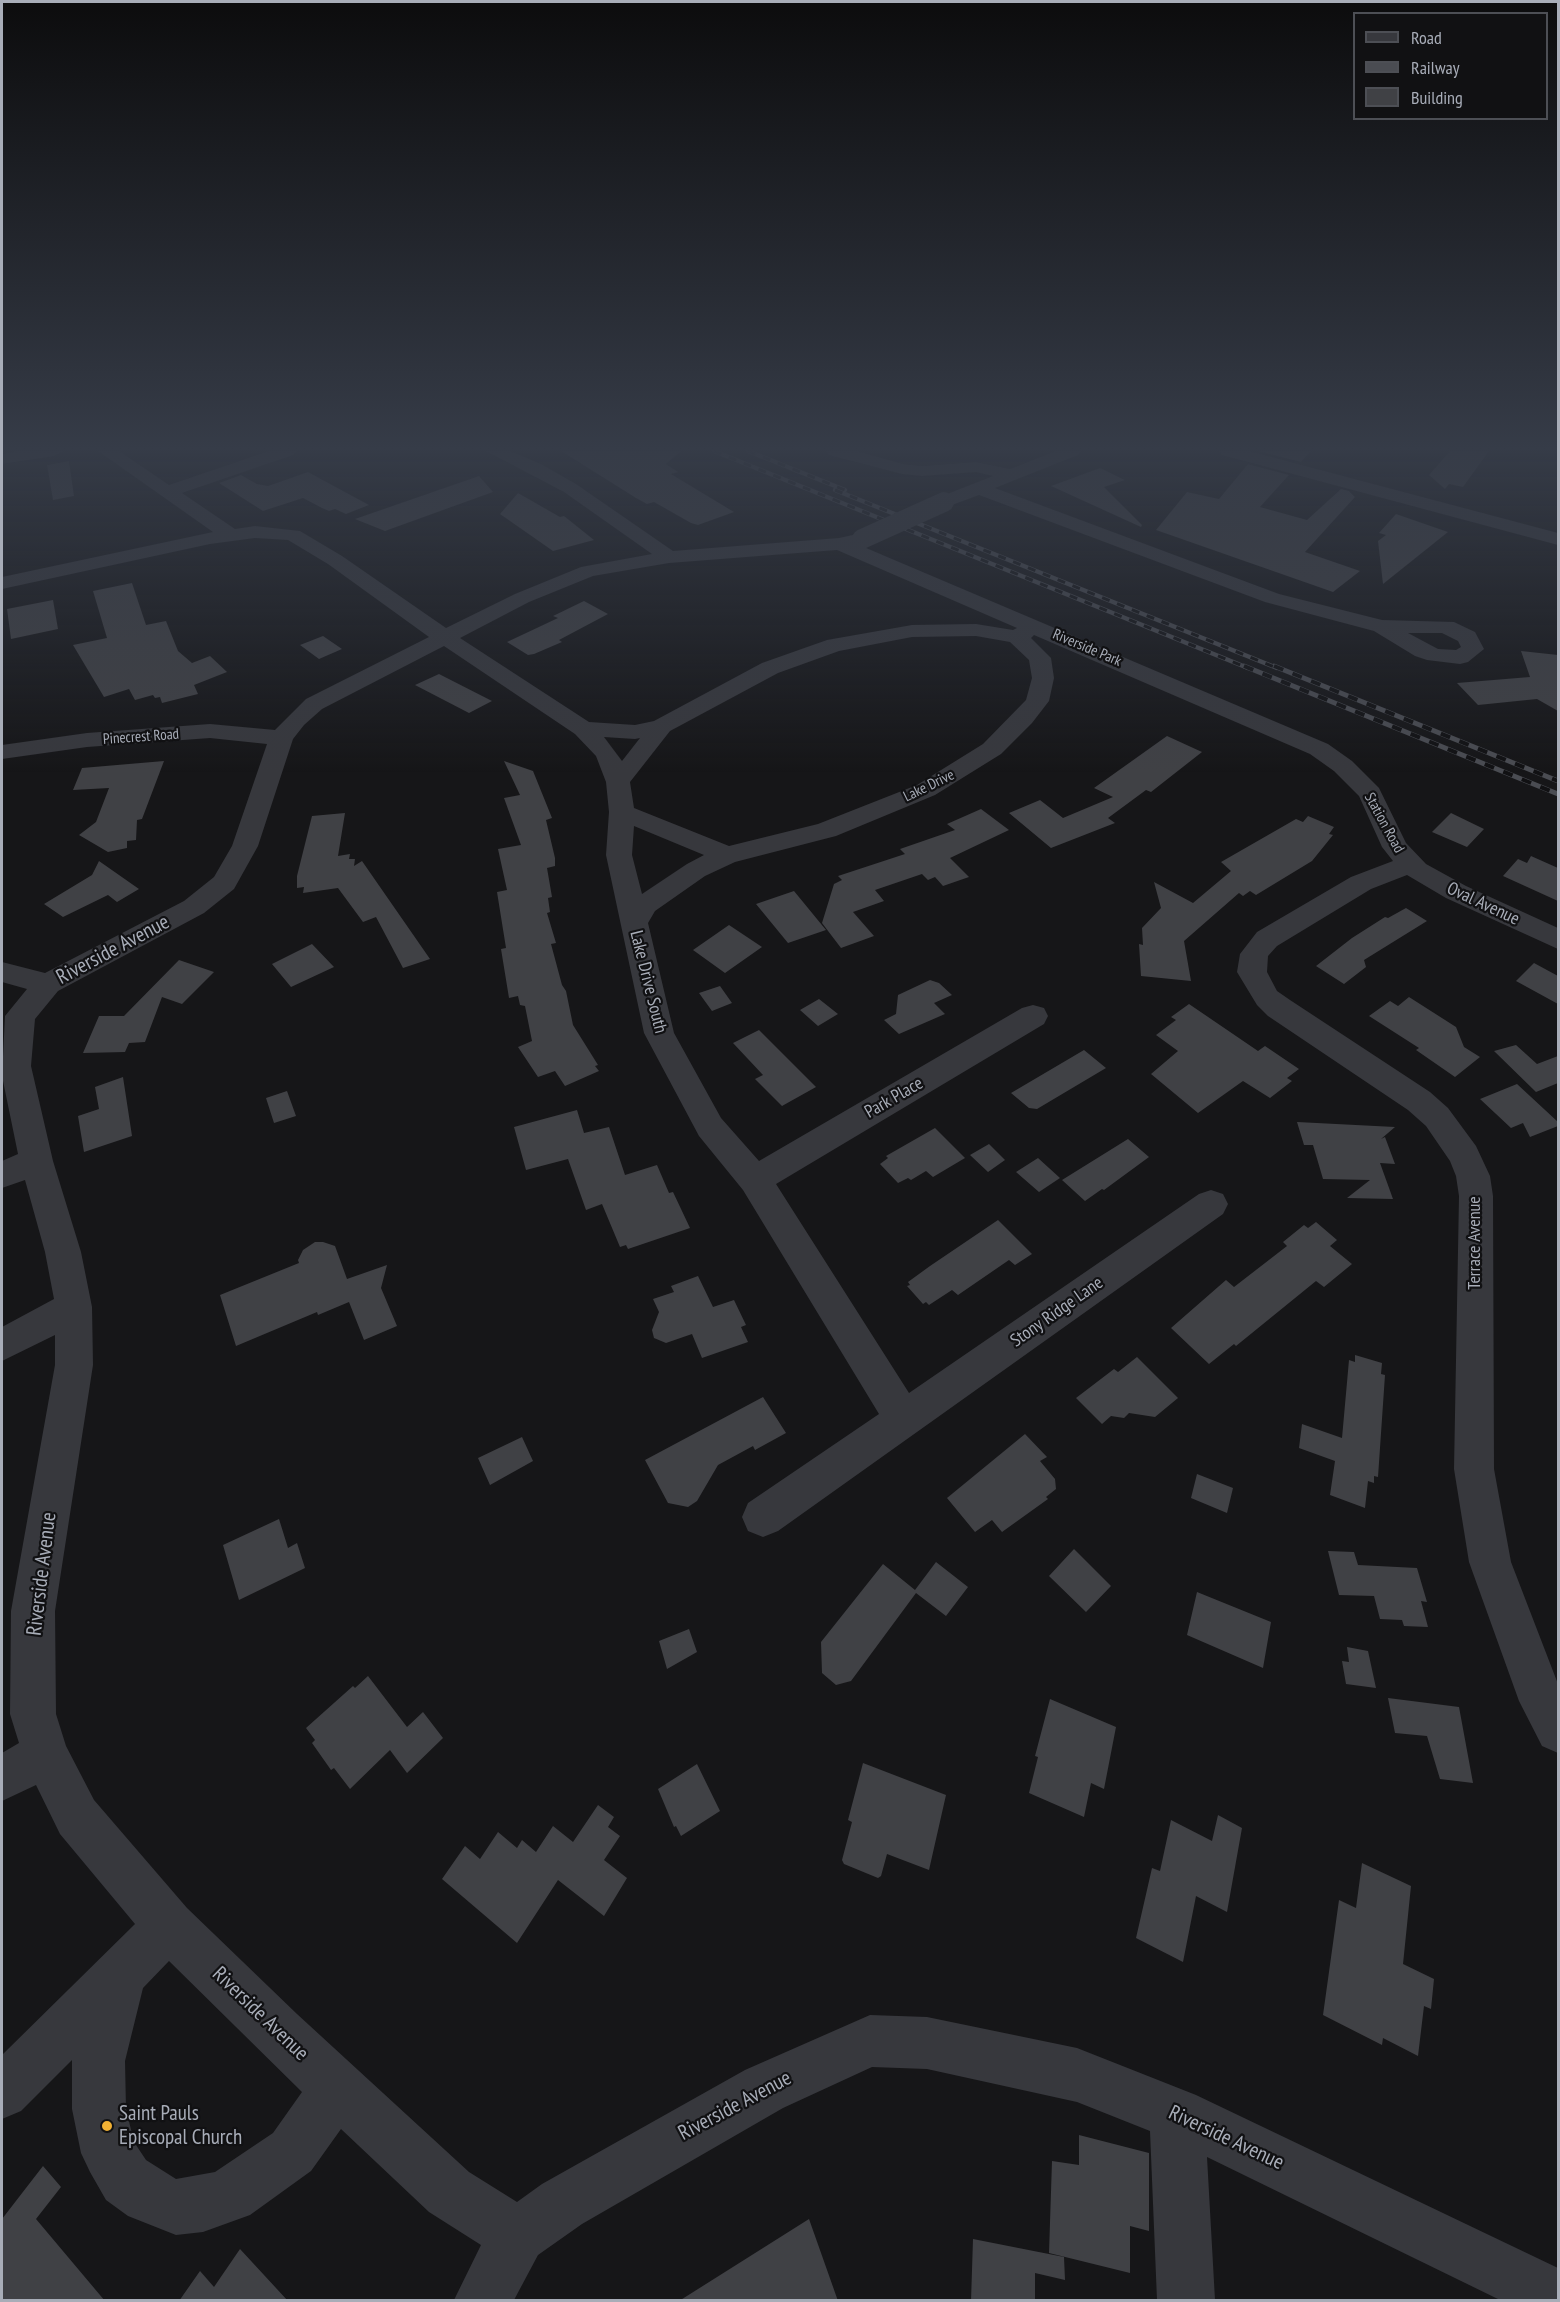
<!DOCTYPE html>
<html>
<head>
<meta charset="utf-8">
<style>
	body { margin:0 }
	#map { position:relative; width:1560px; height:2302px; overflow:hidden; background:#161618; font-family:"PT Sans Narrow",sans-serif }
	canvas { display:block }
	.frame { position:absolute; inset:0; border:3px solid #a8adb8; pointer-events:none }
	.legend { position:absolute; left:1353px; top:12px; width:195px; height:108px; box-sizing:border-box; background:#111113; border:2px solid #4d4f55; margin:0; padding:8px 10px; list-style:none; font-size:18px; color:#a8adb8 }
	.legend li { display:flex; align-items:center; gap:12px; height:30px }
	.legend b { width:30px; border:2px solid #4d4f55 }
</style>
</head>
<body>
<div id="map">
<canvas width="1560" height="2302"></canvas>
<div class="frame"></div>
<ul class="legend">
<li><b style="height:8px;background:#37383d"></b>Road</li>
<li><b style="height:8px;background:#4a4c52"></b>Railway</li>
<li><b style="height:16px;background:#404145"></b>Building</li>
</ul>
</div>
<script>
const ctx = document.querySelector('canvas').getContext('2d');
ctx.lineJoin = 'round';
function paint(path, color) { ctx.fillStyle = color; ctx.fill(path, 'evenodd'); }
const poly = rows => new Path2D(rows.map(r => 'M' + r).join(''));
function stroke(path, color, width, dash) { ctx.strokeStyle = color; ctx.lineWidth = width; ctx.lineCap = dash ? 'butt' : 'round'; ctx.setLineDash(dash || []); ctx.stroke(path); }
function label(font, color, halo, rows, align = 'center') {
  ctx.font = font + ' "PT Sans Narrow",sans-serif'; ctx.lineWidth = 4.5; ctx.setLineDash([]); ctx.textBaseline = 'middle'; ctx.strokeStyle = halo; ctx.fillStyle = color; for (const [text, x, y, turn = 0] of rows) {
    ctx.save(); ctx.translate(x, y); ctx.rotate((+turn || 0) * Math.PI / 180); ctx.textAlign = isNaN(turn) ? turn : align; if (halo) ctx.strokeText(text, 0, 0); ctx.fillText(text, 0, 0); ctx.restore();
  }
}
paint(poly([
	[561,451,681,451,666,464,678,472,671,474,734,512,698,525,691,523,654,502,647,504,636,498],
	[1258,451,1311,451,1301,462],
	[1450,451,1489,451,1463,487,1449,484,1445,489,1429,475],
	[69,461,74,496,53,500,47,465],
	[1248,464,1289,475,1260,507,1307,520,1341,489,1349,491,1355,497,1305,552,1360,571,1333,592,1156,530,1187,492,1219,499],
	[1100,468,1125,480,1104,487,1142,525,1141,527,1051,486],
	[308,472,369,505,346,514,335,509,329,511,322,508,303,498,263,511,219,483,241,475,257,484,268,486],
	[479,476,493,492,385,531,355,519],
	[518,493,560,517,564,516,594,540,553,551,500,514],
	[1396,514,1448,532,1383,584,1378,541,1386,535,1379,533],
	[132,583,146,625,166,621,178,651,192,663,210,656,227,672,194,685,198,694,162,703,160,697,155,698,153,695,135,700,129,689,104,697,73,645,107,638,93,591],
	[53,600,58,629,11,639,7,609],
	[584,601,608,614,559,640,562,642,534,654,528,655,507,642,558,618,553,616],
	[323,636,342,649,319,659,300,645],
	[1521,651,1558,655,1558,711,1537,699,1478,705,1457,683,1530,677],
	[439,674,492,701,469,713,415,685],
	[1167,736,1202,752,1151,792,1146,790,1108,818,1115,823,1051,848,1009,813,1040,800,1063,818,1113,797,1094,788],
	[164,761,142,819,137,820,136,840,127,841,127,848,108,852,79,835,96,822,109,788,73,790,82,768],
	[504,761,533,771,552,818,546,820,555,858,555,866,547,868,552,897,548,898,550,912,547,913,556,943,551,944,562,985,566,991,573,1025,598,1065,595,1066,599,1071,565,1086,555,1071,538,1077,518,1047,532,1041,525,1006,520,1005,518,996,509,998,501,949,506,948,497,892,507,890,498,849,521,845,504,798,520,795],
	[981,809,1009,830,950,858,969,877,943,886,935,877,928,880,922,874,875,890,884,901,853,912,874,936,841,948,822,923,834,884,842,880,838,876,905,854,900,849,955,830,947,824],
	[345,813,338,856,350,854,349,859,355,859,354,866,362,861,430,959,403,968,376,917,363,922,338,888,303,893,304,887,297,888,297,876,312,816],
	[1451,813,1484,829,1467,847,1432,832],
	[1308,816,1334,827,1329,834,1333,835,1312,861,1256,895,1250,891,1243,896,1239,893,1184,941,1191,981,1141,976,1139,944,1143,945,1142,928,1161,908,1154,882,1193,903,1231,871,1221,862,1296,819,1303,822],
	[1531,856,1558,868,1558,901,1503,876,1518,859,1527,863],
	[99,861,139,889,117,902,108,895,63,917,44,904,92,875],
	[794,891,826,930,788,943,756,904],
	[1406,908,1427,921,1364,960,1366,967,1344,984,1316,966,1352,938,1385,917,1388,918],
	[729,925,762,947,725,973,693,950],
	[312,944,334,967,291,987,272,964],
	[179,960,214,972,182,1004,162,997,145,1042,129,1043,125,1052,83,1053,99,1016,124,1016],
	[1534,963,1558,976,1558,1004,1516,981],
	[930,980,939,983,952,995,934,1003,945,1014,899,1034,884,1020,896,1014,898,995],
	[720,986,732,1003,712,1011,699,993],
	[1409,997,1456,1027,1464,1047,1480,1057,1455,1077,1416,1050,1419,1048,1369,1016,1390,1001,1398,1006],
	[819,999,838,1014,818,1026,800,1010],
	[1189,1004,1258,1051,1265,1046,1299,1069,1287,1078,1292,1081,1270,1098,1243,1081,1198,1113,1151,1074,1178,1051,1156,1035,1176,1020,1171,1017],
	[759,1030,816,1087,782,1106,755,1079,763,1075,733,1043],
	[1516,1045,1537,1064,1558,1056,1558,1083,1536,1092,1494,1051],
	[1084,1050,1106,1068,1037,1109,1029,1108,1011,1093],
	[123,1077,132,1136,84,1152,78,1116,99,1109,95,1087],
	[1517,1084,1558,1122,1558,1126,1530,1137,1523,1123,1511,1128,1480,1099],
	[287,1091,296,1116,274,1123,266,1098],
	[577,1110,584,1133,609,1127,625,1175,657,1165,669,1193,673,1192,690,1228,628,1249,626,1245,620,1247,602,1204,586,1210,568,1159,526,1170,514,1127],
	[1297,1122,1395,1127,1381,1139,1385,1137,1395,1164,1380,1163,1393,1199,1347,1198,1370,1180,1323,1179,1313,1145,1304,1145],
	[935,1128,965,1158,933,1177,926,1171,911,1180,908,1178,898,1183,880,1164,888,1158,886,1156],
	[1128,1139,1149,1157,1104,1190,1102,1189,1085,1201,1062,1180],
	[989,1144,1005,1160,988,1172,970,1155],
	[1038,1158,1060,1178,1039,1192,1016,1172],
	[998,1220,1032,1254,1015,1265,1009,1260,958,1295,952,1290,929,1305,926,1302,923,1304,907,1286,910,1285,908,1282,930,1266],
	[1316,1222,1337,1240,1330,1246,1352,1264,1324,1287,1316,1281,1236,1346,1234,1344,1209,1364,1171,1328,1226,1280,1234,1287,1287,1246,1283,1242,1304,1225,1308,1228],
	[315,1242,323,1242,335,1246,347,1279,387,1265,381,1288,397,1326,364,1340,349,1302,318,1315,317,1312,236,1346,220,1295,299,1263,298,1260,303,1250],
	[698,1276,713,1307,734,1300,746,1325,741,1327,748,1342,702,1358,692,1334,666,1343,654,1338,652,1330,659,1312,653,1299,674,1292,671,1286],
	[1355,1355,1382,1363,1381,1374,1385,1375,1378,1477,1374,1476,1374,1483,1368,1481,1365,1508,1330,1495,1335,1461,1299,1448,1302,1424,1342,1438,1349,1360,1355,1362],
	[1137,1357,1178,1398,1155,1417,1129,1413,1124,1418,1111,1416,1102,1424,1076,1398,1114,1369,1118,1372],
	[763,1397,786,1433,755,1450,753,1446,718,1465,697,1501,688,1507,668,1503,645,1460],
	[1025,1434,1047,1457,1040,1461,1055,1479,1056,1489,1046,1497,1048,1499,1002,1532,992,1520,975,1532,947,1498],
	[522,1437,533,1461,490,1485,478,1458],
	[1197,1474,1233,1488,1227,1513,1191,1498],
	[279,1519,288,1548,297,1543,305,1568,239,1600,223,1545],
	[1074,1549,1111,1586,1086,1612,1049,1576],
	[1328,1551,1354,1552,1358,1565,1417,1568,1427,1602,1421,1601,1428,1627,1404,1626,1402,1620,1380,1619,1374,1596,1339,1595],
	[936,1562,968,1587,946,1616,916,1593,851,1681,836,1685,822,1673,821,1642,883,1564,915,1590],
	[1197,1592,1271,1622,1263,1668,1187,1635],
	[689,1629,697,1652,667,1669,659,1641],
	[1347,1647,1368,1651,1376,1688,1346,1684,1342,1661,1349,1662],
	[368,1676,407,1727,423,1712,443,1738,407,1773,390,1750,350,1789,334,1768,331,1770,312,1743,315,1740,306,1728,353,1686,355,1688],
	[1388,1698,1459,1707,1473,1783,1440,1779,1427,1736,1395,1733],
	[1050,1699,1116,1727,1104,1789,1091,1783,1084,1817,1029,1793,1038,1757,1035,1756],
	[863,1763,946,1795,929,1870,887,1854,881,1876,878,1878,844,1864,842,1860,852,1822,848,1820],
	[697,1764,720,1811,681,1836,676,1826,674,1827,658,1789],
	[598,1805,614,1817,608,1827,620,1836,604,1860,627,1878,604,1916,558,1880,517,1943,442,1879,465,1846,480,1859,498,1832,517,1848,522,1840,536,1852,553,1826,573,1842],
	[1218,1815,1242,1828,1227,1912,1196,1896,1183,1962,1136,1938,1152,1868,1160,1871,1171,1820,1212,1841],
	[1362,1863,1411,1886,1403,1964,1434,1979,1431,2009,1424,2006,1418,2056,1383,2038,1382,2045,1323,2015,1339,1900,1356,1908],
	[1079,2135,1149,2153,1149,2231,1130,2226,1130,2273,1049,2253,1052,2161,1079,2165],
	[43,2166,61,2187,36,2219,105,2301,2,2301,2,2219],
	[809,2219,838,2301,679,2301],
	[973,2239,1064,2257,1065,2280,1035,2273,1035,2301,971,2301],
	[240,2249,288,2301,179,2301,200,2271,214,2287]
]), '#404145');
paint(poly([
	[18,451,63,451,54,456,2,464,2,454,18,451],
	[98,451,119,451,169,485,269,451,296,451,293,455,182,493,235,529,255,526,300,531,342,556,446,628,515,594,581,567,652,554,564,492,486,451,510,451,541,464,576,484,673,551,839,538,862,533,869,535,872,539,869,543,859,545,1328,744,1352,761,1379,788,1406,843,1426,864,1466,886,1558,928,1558,949,1446,898,1407,875,1371,889,1277,946,1268,956,1267,972,1277,991,1290,1000,1430,1092,1448,1108,1476,1146,1490,1176,1493,1196,1494,1469,1511,1562,1558,1684,1558,1753,1542,1746,1519,1701,1469,1562,1454,1469,1459,1196,1456,1176,1450,1161,1426,1126,1408,1110,1268,1016,1257,1005,1237,972,1240,954,1257,932,1351,877,1393,861,1382,847,1359,796,1334,771,1310,754,1034,635,1031,638,1051,658,1054,678,1049,701,1032,723,1001,754,935,795,836,836,735,862,705,876,655,911,648,923,674,1033,721,1118,759,1161,1022,1008,1033,1005,1044,1008,1048,1016,1044,1024,776,1184,909,1393,1199,1194,1211,1190,1223,1194,1228,1204,1223,1214,778,1531,763,1537,748,1531,742,1517,748,1503,879,1414,743,1190,699,1136,644,1033,606,855,609,812,606,782,596,756,575,734,444,646,322,709,304,725,293,739,258,846,234,889,204,913,58,991,35,1019,31,1066,53,1161,81,1252,92,1307,93,1365,55,1611,56,1714,66,1746,94,1800,187,1908,297,2014,469,2172,517,2202,542,2184,745,2070,870,2015,927,2017,1077,2048,1196,2095,1558,2268,1558,2300,1500,2300,1207,2157,1215,2300,1157,2300,1150,2131,1077,2102,927,2069,872,2067,783,2108,582,2224,538,2255,514,2300,454,2300,481,2245,429,2212,341,2129,311,2171,250,2215,203,2232,176,2235,128,2216,106,2200,90,2172,81,2153,72,2109,72,2060,21,2111,2,2119,2,2055,135,1924,60,1834,36,1785,2,1801,2,1753,19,1743,10,1714,11,1611,55,1365,55,1335,2,1361,2,1327,54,1299,45,1252,25,1180,2,1188,2,1161,18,1154,2,1076,5,1016,27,989,2,982,2,962,45,973,184,901,214,877,232,846,267,744,210,738,87,747,2,759,2,745,87,733,210,724,275,730,306,699,429,637,328,564,288,540,255,538,210,544,2,589,2,577,213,532,98,451],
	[837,550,1017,628,1013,630,976,624,912,625,827,640,762,663,654,721,635,725,589,722,460,638,529,602,593,576,669,563,837,550],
	[976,636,1010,642,1029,660,1032,678,1026,700,983,744,917,785,818,824,729,846,634,808,630,782,670,731,778,673,839,651,912,637,976,636],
	[604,737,635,739,640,738,622,761,604,737],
	[634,826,704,855,687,864,642,894,632,855,634,826],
	[169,1961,302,2092,273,2133,215,2172,176,2179,146,2160,134,2142,126,2109,125,2061,143,1988,169,1961],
	[826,451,856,451,903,464,922,466,976,462,1010,469,1056,451,1081,451,1078,455,995,488,1279,594,1382,620,1454,622,1475,632,1484,649,1468,662,1460,664,1427,660,1415,656,1374,631,1265,602,979,495,944,508,935,502,937,498,993,476,976,472,922,476,902,474,829,455,826,451],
	[1408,633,1442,633,1458,641,1461,647,1456,650,1438,649,1408,633],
	[1219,451,1249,451,1558,533,1558,545,1222,455,1219,451]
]), '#37383d');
const railFar1 = poly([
	[714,451,1248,668],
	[748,451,845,490],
	[835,490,1277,668]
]);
const rail = poly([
	[1244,666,1558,794],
	[1274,666,1558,781]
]);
stroke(railFar1, '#4a4c52', 4.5);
stroke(rail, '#4a4c52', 5);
stroke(railFar1, '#111113', 3, [8]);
stroke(rail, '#111113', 4, [10]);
stroke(poly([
	[862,539,944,502]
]), '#37383d', 20);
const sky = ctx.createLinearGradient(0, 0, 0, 773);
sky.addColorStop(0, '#0c0c0d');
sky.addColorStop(0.58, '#363c48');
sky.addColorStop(1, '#363c4800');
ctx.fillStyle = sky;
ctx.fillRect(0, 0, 1560, 773);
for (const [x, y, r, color] of [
	[107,2126,6,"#f2b134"]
]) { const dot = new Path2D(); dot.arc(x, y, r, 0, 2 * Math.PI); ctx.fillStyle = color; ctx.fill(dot); stroke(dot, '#111113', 2); }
label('15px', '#a8adb8', '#111113', [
	["Riverside Park",1087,648,23],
	["Pinecrest Road",141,737,-4],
	["Lake Drive",929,786,-26],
	["Station Road",1384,823,61]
]);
label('18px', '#a8adb8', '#111113', [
	["Oval Avenue",1483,904,25],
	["Lake Drive South",648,982,76],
	["Park Place",894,1098,-30],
	["Terrace Avenue",1475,1243,-90],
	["Stony Ridge Lane",1057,1312,-35]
]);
label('21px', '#a8adb8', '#111113', [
	["Riverside Avenue",113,950,-28],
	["Riverside Avenue",42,1574,-83],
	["Riverside Avenue",260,2014,44],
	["Riverside Avenue",735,2106,-28],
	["Riverside Avenue",1226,2138,25]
]);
label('21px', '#a8adb8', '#111113', [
	["Saint Pauls",119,2114],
	["Episcopal Church",119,2138]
], 'left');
</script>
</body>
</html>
